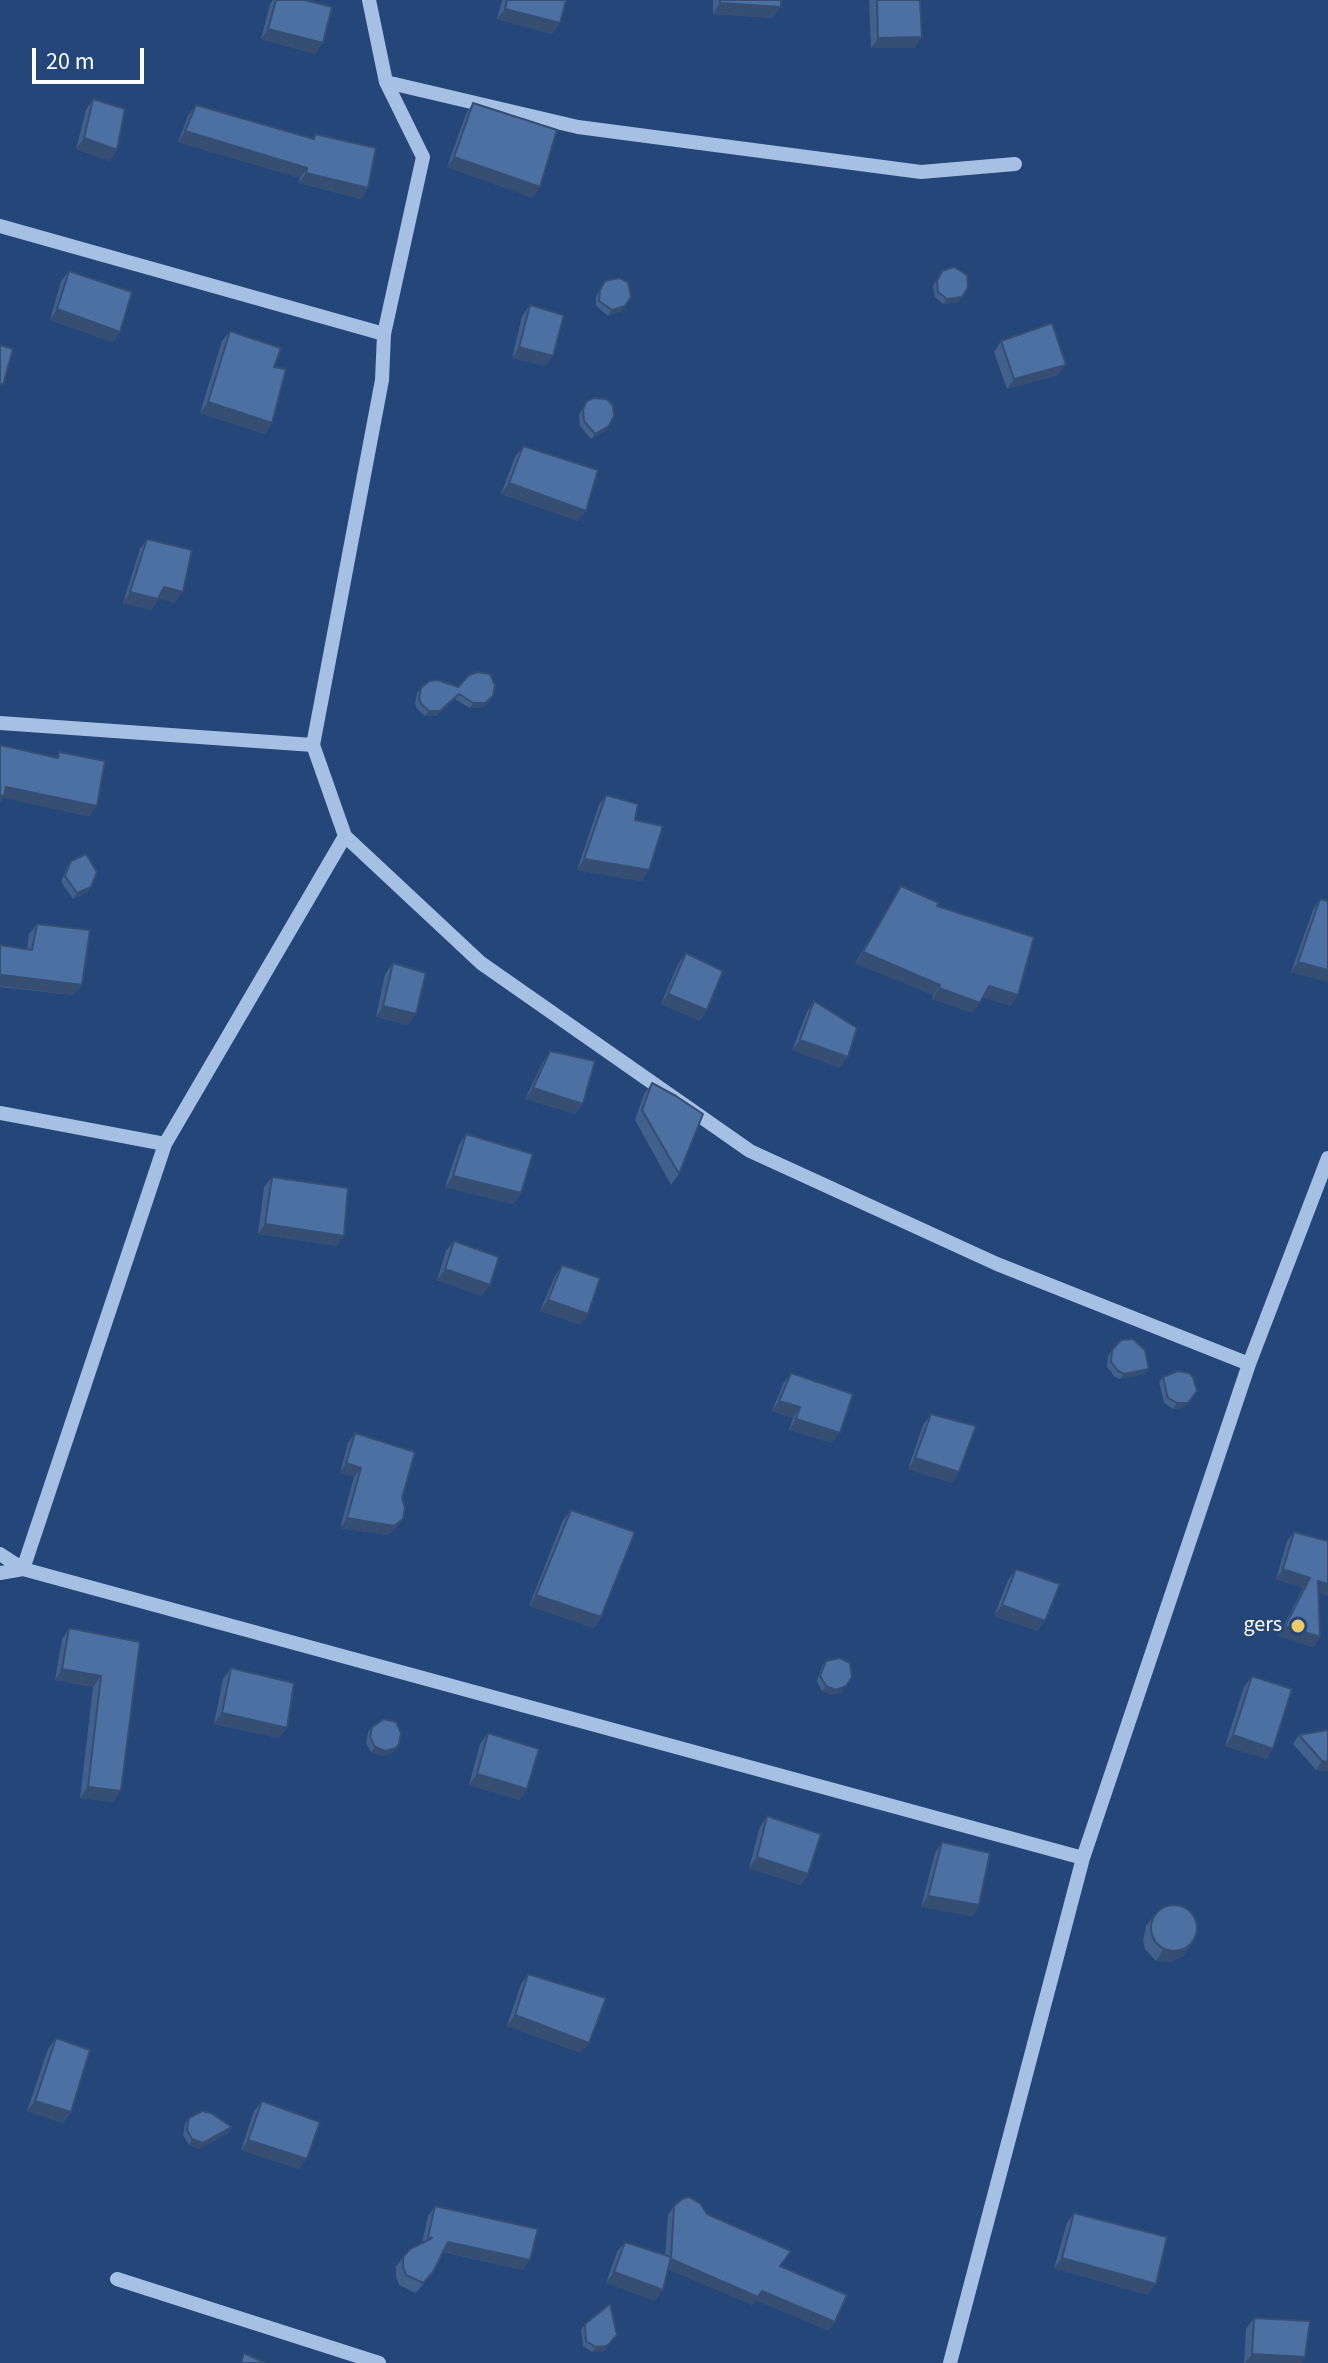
<!DOCTYPE html>
<html>
<head>
<meta charset="utf-8">
<style>
	body { margin:0 }
	#map { position:relative; width:1328px; height:2363px; overflow:hidden; background:#244678; font-family:"Source Sans 3",sans-serif }
	canvas { display:block }
	.scale { position:absolute; left:32px; top:48px; width:112px; height:36px; box-sizing:border-box; border:4px solid #fff; border-top:0; padding-left:10px; font-size:24px; line-height:28px; white-space:nowrap; color:#fff; -webkit-text-stroke:6px #244678; paint-order:stroke }
</style>
</head>
<body>
<div id="map">
<canvas width="1328" height="2363"></canvas>
<div class="scale">20 m</div>
</div>
<script>
const ctx = document.querySelector('canvas').getContext('2d');
ctx.lineJoin = 'round';
const poly = rows => new Path2D(rows.map(r => 'M' + r).join(''));
function stroke(path, color, width, dash) { ctx.strokeStyle = color; ctx.lineWidth = width; ctx.lineCap = dash ? 'butt' : 'round'; ctx.setLineDash(dash || []); ctx.stroke(path); }
function paint(path, color) { ctx.fillStyle = color; ctx.fill(path, 'evenodd'); }
function label(font, color, halo, rows, align = 'center') {
  ctx.font = font + ' "Source Sans 3",sans-serif'; ctx.lineWidth = 6; ctx.setLineDash([]); ctx.textBaseline = 'middle'; ctx.strokeStyle = halo; ctx.fillStyle = color; for (const [text, x, y, turn = 0] of rows) {
    ctx.save(); ctx.translate(x, y); ctx.rotate((+turn || 0) * Math.PI / 180); ctx.textAlign = isNaN(turn) ? turn : align; if (halo) ctx.strokeText(text, 0, 0); ctx.fillText(text, 0, 0); ctx.restore();
  }
}
stroke(poly([
	[386,82,578,127,921,172,1015,164],
	[0,226,384,334],
	[0,723,313,745],
	[345,836,481,963,750,1151,997,1264,1249,1364],
	[0,1113,165,1144],
	[0,1554,23,1569,1083,1858],
	[23,1569,165,1144,345,836,313,745,382,380,384,334,423,157,386,82,369,0],
	[0,1573,23,1569],
	[117,2279,379,2363],
	[950,2363,1083,1858,1249,1364,1328,1158]
]), '#a5c0e3', 14);
paint(poly([
	[273,0,305,0,323,43,315,54,261,39,270,4],
	[502,0,566,0,560,23,552,34,497,19],
	[713,0,781,0,773,18,713,14],
	[869,0,920,0,922,37,914,48,871,48],
	[93,99,117,150,110,161,76,149,86,110],
	[473,103,533,198,447,167,466,114],
	[196,105,312,139,315,134,368,188,361,199,299,183,300,178,178,142,188,116],
	[69,271,120,332,112,342,50,320,61,281],
	[942,271,959,302,943,304,935,297,933,286],
	[605,281,622,311,608,316,596,306,596,296],
	[530,305,553,356,545,366,512,358,522,316],
	[230,331,274,367,272,423,265,434,200,413,222,341],
	[1001,341,1058,375,1007,389,994,352],
	[586,402,605,431,591,439,580,426,579,415],
	[523,446,578,521,501,494,515,457],
	[147,539,175,603,159,598,151,610,123,603,140,549],
	[429,681,489,702,481,708,470,708,455,699,436,716,425,716,417,709,415,704,417,693,421,688],
	[606,795,635,820,649,870,641,881,577,870,599,805],
	[71,861,88,892,73,899,61,882,67,867],
	[901,886,937,906,1011,1006,983,997,973,1013,932,999,933,995,855,963],
	[1320,899,1328,982,1291,972,1313,910],
	[37,924,74,995,0,987,0,945,27,949,29,934],
	[686,953,700,1021,661,1004,678,964],
	[393,963,408,1025,376,1017,385,974],
	[814,1001,840,1068,792,1050,807,1012],
	[550,1051,576,1114,525,1099,543,1062],
	[652,1083,679,1174,671,1185,635,1120,644,1094],
	[466,1134,521,1193,513,1204,445,1187,459,1145],
	[272,1177,337,1246,258,1234,264,1187],
	[454,1241,482,1296,437,1280,446,1251],
	[562,1265,588,1314,581,1325,540,1311,555,1276],
	[1112,1350,1145,1374,1120,1379,1115,1377,1107,1367,1108,1356],
	[791,1373,832,1443,789,1430,793,1418,772,1411,783,1384],
	[1163,1377,1184,1408,1173,1409,1164,1403,1159,1382],
	[931,1414,959,1472,952,1483,908,1469,923,1425],
	[355,1433,402,1498,396,1528,387,1535,340,1528,354,1477,340,1473,348,1443],
	[571,1510,601,1617,594,1628,529,1606,563,1520],
	[1294,1532,1318,1593,1320,1637,1313,1647,1278,1636,1303,1588,1276,1579,1287,1541],
	[1016,1569,1037,1631,994,1616,1008,1580],
	[69,1628,140,1642,113,1802,80,1798,93,1687,55,1680,62,1639],
	[826,1661,843,1692,832,1695,822,1691,817,1681,822,1666],
	[231,1668,279,1738,214,1724,223,1679],
	[1252,1676,1273,1749,1266,1759,1225,1746,1244,1687],
	[372,1727,399,1744,392,1753,381,1756,371,1752,366,1743,368,1732],
	[1328,1730,1328,1772,1316,1770,1293,1744,1299,1735],
	[488,1733,527,1789,519,1800,469,1785,480,1744],
	[767,1816,808,1874,801,1885,749,1868,760,1827],
	[942,1842,979,1905,972,1916,921,1907,935,1853],
	[1154,1916,1184,1955,1171,1962,1156,1961,1145,1949,1143,1941,1146,1926],
	[528,1974,581,2053,507,2026,521,1984],
	[56,2038,71,2112,63,2123,27,2111,48,2049],
	[262,2101,299,2169,241,2150,254,2111],
	[189,2118,232,2127,228,2133,199,2149,189,2145,183,2135,185,2124],
	[435,2206,523,2270,443,2252,433,2272,416,2293,399,2285,396,2277,396,2266,410,2249,422,2243,428,2216],
	[674,2206,780,2266,829,2331,756,2300,752,2305,668,2269,655,2301,606,2283,617,2252,625,2242,665,2255,668,2215],
	[1074,2213,1148,2295,1054,2268,1067,2223],
	[1254,2318,1305,2357,1301,2363,1244,2363,1246,2329],
	[585,2324,604,2352,592,2352,583,2346,581,2330]
]), '#41608b');
paint(poly([
	[720,3,781,7,773,18,713,14],
	[505,9,560,23,552,34,497,19],
	[268,29,323,43,315,54,261,39],
	[922,37,914,48,871,48,878,38],
	[185,131,307,168,300,178,178,142],
	[84,138,117,150,110,161,76,149],
	[454,157,540,187,533,198,447,167],
	[306,173,368,188,361,199,299,183],
	[962,297,959,302,943,304,947,299],
	[625,306,622,311,608,316,612,310],
	[57,309,120,332,112,342,50,320],
	[519,347,553,356,545,366,512,358],
	[1066,365,1058,375,1007,389,1014,379],
	[208,402,272,423,265,434,200,413],
	[609,426,605,431,591,439,595,434],
	[509,483,586,511,578,521,501,494],
	[164,587,183,592,175,603,156,597],
	[130,592,158,599,151,610,123,603],
	[459,694,455,699,436,716,425,716,429,711],
	[493,696,489,702,481,708,470,708,473,703],
	[6,787,97,806,89,817,3,798,0,803,0,795],
	[584,859,649,870,641,881,577,870],
	[91,887,88,892,73,899,77,893],
	[863,952,940,985,933,995,855,963],
	[1298,962,1328,970,1328,982,1291,972],
	[2,975,82,985,74,995,0,986],
	[989,986,1018,995,1011,1006,981,996],
	[939,988,980,1003,973,1013,932,999],
	[668,994,707,1010,700,1021,661,1004],
	[383,1006,416,1014,408,1025,376,1017],
	[800,1040,848,1057,840,1068,792,1050],
	[533,1088,583,1104,576,1114,525,1099],
	[453,1176,521,1193,513,1204,445,1187],
	[265,1224,344,1236,337,1246,258,1234],
	[445,1269,490,1285,482,1296,437,1280],
	[548,1300,588,1314,581,1325,540,1311],
	[1149,1369,1145,1374,1120,1379,1124,1374],
	[1197,1391,1184,1408,1173,1409,1177,1403],
	[779,1401,800,1407,793,1418,772,1411],
	[796,1419,840,1433,832,1443,789,1430],
	[915,1458,959,1472,952,1483,908,1469],
	[346,1463,361,1468,354,1477,340,1473],
	[347,1518,403,1519,396,1528,387,1535,340,1528],
	[1283,1569,1310,1578,1303,1588,1276,1579],
	[1318,1581,1328,1584,1328,1596,1311,1590],
	[536,1595,601,1617,594,1628,529,1606],
	[1002,1605,1045,1621,1037,1631,994,1616],
	[1285,1626,1320,1637,1313,1647,1278,1636],
	[62,1669,101,1676,93,1687,55,1680],
	[826,1686,846,1686,843,1692,832,1695,822,1691],
	[222,1713,287,1728,279,1738,214,1724],
	[1233,1735,1273,1749,1266,1759,1225,1746],
	[375,1747,396,1748,392,1753,381,1756,371,1752],
	[1322,1761,1328,1762,1328,1772,1316,1770],
	[477,1774,527,1789,519,1800,469,1785],
	[88,1787,121,1791,113,1802,80,1798],
	[757,1857,808,1874,801,1885,749,1868],
	[928,1896,979,1905,972,1916,921,1907],
	[1192,1944,1184,1955,1171,1962,1156,1961,1163,1950],
	[515,2015,589,2043,581,2053,507,2026],
	[35,2101,71,2112,63,2123,27,2111],
	[232,2127,228,2133,199,2149,189,2145,192,2139],
	[248,2140,307,2159,299,2169,241,2150],
	[448,2242,530,2260,523,2270,441,2251],
	[1062,2258,1156,2284,1148,2295,1054,2268],
	[671,2259,758,2297,752,2305,664,2268],
	[614,2272,663,2290,655,2301,606,2283],
	[762,2291,835,2322,829,2331,756,2300],
	[617,2335,604,2352,592,2352,596,2347],
	[1252,2354,1305,2357,1301,2363,1245,2363]
]), '#354e71');
const building = poly([
	[276,0,305,0,332,7,323,43,268,29,276,0],
	[507,0,566,0,560,23,505,9,507,0],
	[720,0,781,0,781,7,720,3,720,0],
	[877,0,920,0,922,37,878,38,877,0],
	[93,99,125,109,117,150,84,138,93,99],
	[473,103,557,130,540,187,454,157,473,103],
	[196,105,314,139,315,134,376,148,368,188,306,173,307,168,185,131,196,105],
	[954,267,967,275,968,287,962,297,947,299,938,292,937,281,942,271,954,267],
	[69,271,132,292,120,332,57,309,69,271],
	[619,278,628,282,631,297,625,306,612,310,599,301,600,290,605,281,619,278],
	[530,305,564,315,553,356,519,347,530,305],
	[1052,323,1066,365,1014,379,1001,341,1052,323],
	[230,331,281,348,274,367,286,369,272,423,208,402,230,331],
	[0,345,13,349,3,385,0,384,0,345],
	[593,398,607,399,613,406,614,416,609,426,595,434,584,421,583,410,586,402,593,398],
	[523,446,598,470,586,511,509,483,523,446],
	[147,539,192,550,183,592,164,587,158,599,130,592,147,539],
	[478,672,490,674,495,685,493,696,485,703,473,703,459,694,440,711,429,711,421,704,419,698,421,688,429,681,438,680,458,687,469,675,478,672],
	[0,745,58,758,59,752,105,761,97,806,6,787,4,796,0,795,0,745],
	[606,795,638,804,635,820,663,826,649,870,584,859,606,795],
	[86,854,97,872,91,887,77,893,65,876,71,861,86,854],
	[901,886,939,903,937,906,1034,937,1018,995,989,986,980,1003,939,988,940,985,863,952,901,886],
	[1320,899,1328,901,1328,970,1298,962,1320,899],
	[37,924,90,930,82,985,2,975,0,989,0,945,32,950,37,924],
	[686,953,723,971,707,1010,668,994,686,953],
	[393,963,426,973,416,1014,383,1006,393,963],
	[814,1001,857,1028,848,1057,800,1040,814,1001],
	[550,1051,595,1061,583,1104,533,1088,550,1051],
	[652,1083,676,1096,703,1114,679,1174,642,1110,652,1083],
	[466,1134,533,1154,521,1193,453,1176,466,1134],
	[272,1177,348,1188,344,1236,265,1224,272,1177],
	[454,1241,499,1257,490,1285,445,1269,454,1241],
	[562,1265,600,1278,588,1314,548,1300,562,1265],
	[1133,1339,1145,1350,1149,1369,1124,1374,1118,1371,1111,1362,1112,1350,1121,1340,1133,1339],
	[1178,1371,1189,1373,1193,1377,1197,1391,1188,1403,1177,1403,1168,1398,1163,1377,1178,1371],
	[791,1373,853,1394,840,1433,796,1419,800,1407,779,1401,791,1373],
	[931,1414,976,1426,959,1472,915,1458,931,1414],
	[355,1433,415,1452,402,1498,405,1508,403,1519,394,1526,347,1518,361,1468,346,1463,355,1433],
	[571,1510,635,1532,601,1617,536,1595,571,1510],
	[1294,1532,1328,1541,1328,1584,1318,1581,1320,1637,1285,1626,1310,1578,1283,1569,1294,1532],
	[1016,1569,1060,1584,1045,1621,1002,1605,1016,1569],
	[69,1628,140,1642,121,1791,88,1787,101,1676,62,1669,69,1628],
	[840,1658,850,1663,852,1677,846,1686,836,1690,826,1686,820,1676,826,1661,840,1658],
	[231,1668,294,1683,287,1728,222,1713,231,1668],
	[1252,1676,1292,1689,1273,1749,1233,1735,1252,1676],
	[384,1719,396,1722,401,1733,399,1744,396,1748,385,1751,375,1747,370,1737,372,1727,384,1719],
	[1327,1730,1328,1730,1328,1762,1322,1761,1299,1735,1327,1730],
	[488,1733,539,1749,527,1789,477,1774,488,1733],
	[767,1816,821,1834,808,1874,757,1857,767,1816],
	[942,1842,990,1853,979,1905,928,1896,942,1842],
	'1151 1928a23 23 0 1 1 46 0a23 23 0 1 1-46 0Z',
	[528,1974,606,1998,589,2043,515,2015,528,1974],
	[56,2038,90,2050,71,2112,35,2101,56,2038],
	[262,2101,320,2122,307,2159,248,2140,262,2101],
	[202,2111,211,2113,232,2127,203,2143,192,2139,187,2130,189,2118,202,2111],
	[689,2197,700,2203,707,2214,791,2251,780,2266,847,2295,835,2322,762,2291,758,2297,671,2259,674,2206,682,2199,689,2197],
	[435,2206,538,2229,530,2260,448,2242,433,2272,423,2283,406,2275,403,2267,403,2257,410,2249,432,2238,428,2237,435,2206],
	[1074,2213,1167,2237,1156,2284,1062,2258,1074,2213],
	[625,2242,671,2257,663,2290,614,2272,625,2242],
	[610,2304,617,2335,607,2346,596,2347,586,2341,585,2324,610,2304],
	[1254,2318,1310,2321,1305,2357,1252,2354,1254,2318],
	[244,2353,265,2363,241,2363,244,2353]
]);
paint(building, '#4c70a2');
stroke(building, '#354e71', 2);
for (const [x, y, r, color] of [
	[1298,1626,8,"#eecb69"]
]) { const dot = new Path2D(); dot.arc(x, y, r, 0, 2 * Math.PI); ctx.fillStyle = color; ctx.fill(dot); stroke(dot, '#244678', 3); }
label('22px', '#fff', '#244678', [
	["gers",1282,1626]
], 'right');
</script>
</body>
</html>
